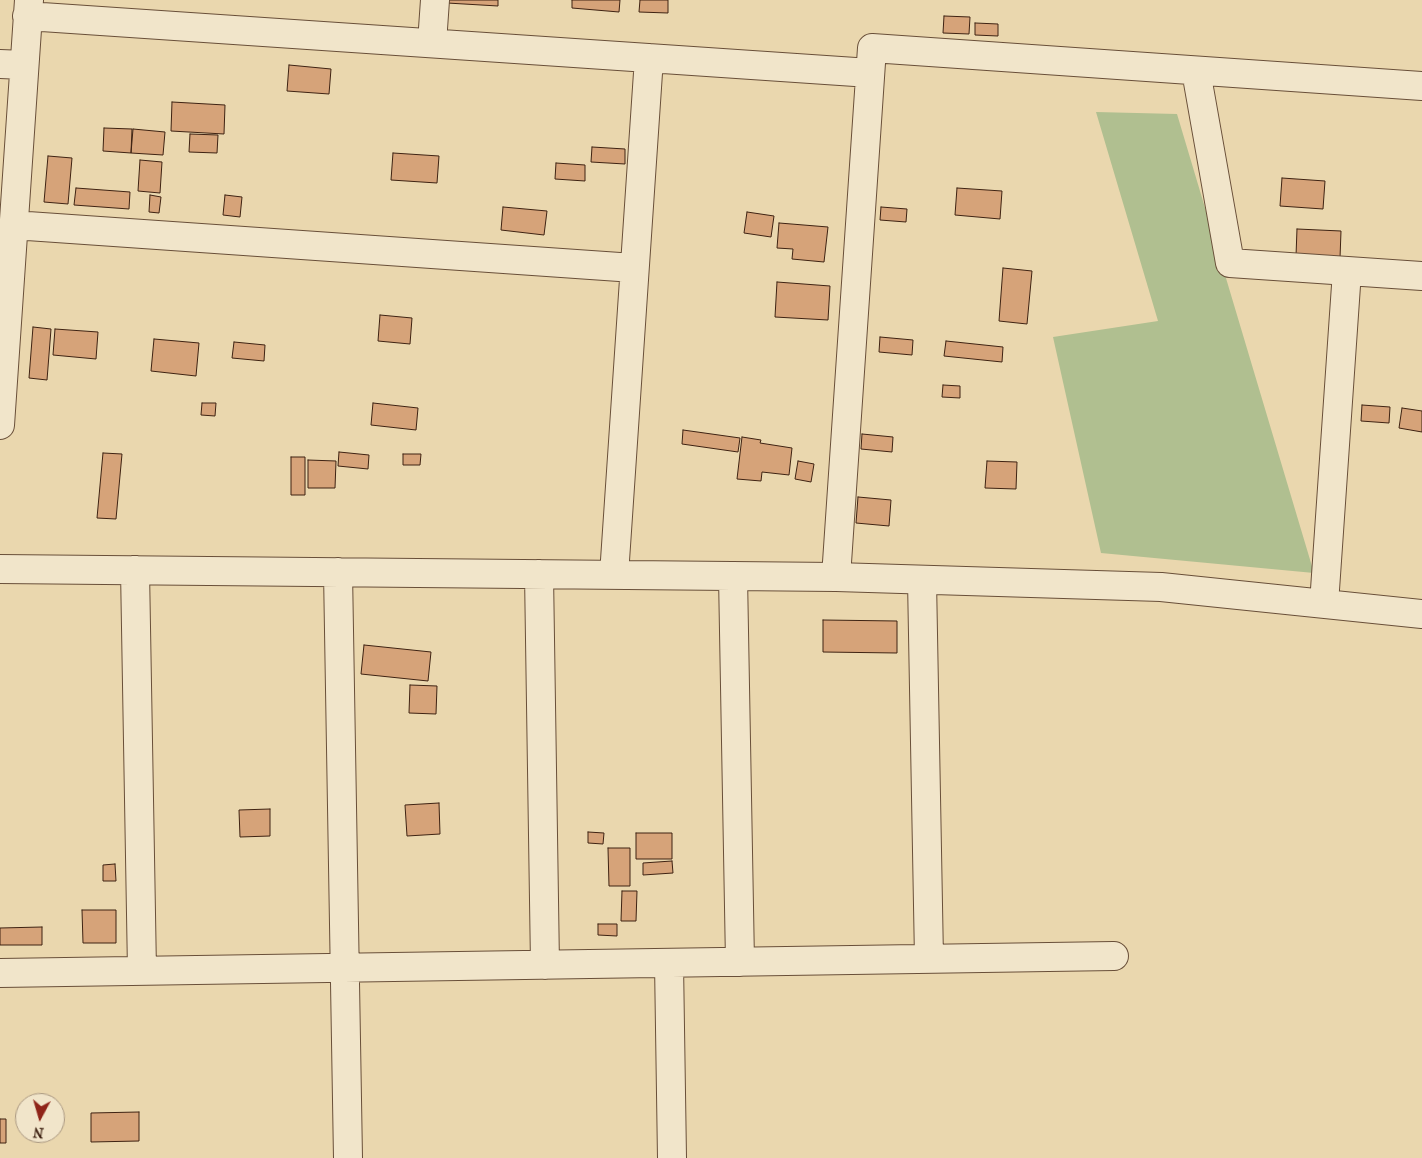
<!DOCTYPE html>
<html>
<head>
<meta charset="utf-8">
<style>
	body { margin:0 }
	#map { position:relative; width:1422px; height:1158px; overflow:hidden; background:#ead7ae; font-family:"IM FELL French Canon",serif }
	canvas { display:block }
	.north { position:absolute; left:15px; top:1093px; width:50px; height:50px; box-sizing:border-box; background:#f1e5ca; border:1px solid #a99780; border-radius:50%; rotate:186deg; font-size:14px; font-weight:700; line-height:20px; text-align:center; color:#3e2212 }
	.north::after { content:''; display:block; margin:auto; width:18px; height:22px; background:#8f2418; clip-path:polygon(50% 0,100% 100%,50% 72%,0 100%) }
</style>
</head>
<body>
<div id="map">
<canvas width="1422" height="1158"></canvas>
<div class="north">N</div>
</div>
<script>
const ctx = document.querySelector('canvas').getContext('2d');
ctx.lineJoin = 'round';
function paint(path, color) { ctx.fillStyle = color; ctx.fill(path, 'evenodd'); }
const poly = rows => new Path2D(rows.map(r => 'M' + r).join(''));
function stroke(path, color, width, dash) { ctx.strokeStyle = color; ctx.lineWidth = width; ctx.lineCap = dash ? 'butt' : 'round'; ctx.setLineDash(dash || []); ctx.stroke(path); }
paint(poly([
	[1096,112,1177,114,1314,573,1101,553,1053,337,1158,321]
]), '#b0bf90');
const building = poly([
	[447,0,498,0,498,6,447,3,447,0],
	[572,0,620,0,619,12,572,8,572,0],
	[640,0,668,0,668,13,639,12,640,0],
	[944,16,970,17,969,34,943,33,944,16],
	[975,23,998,24,998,36,975,35,975,23],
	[289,65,331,69,329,94,287,91,289,65],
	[172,102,225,105,224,134,171,131,172,102],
	[104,128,132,129,131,153,103,151,104,128],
	[133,129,165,132,163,155,131,153,133,129],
	[190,134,218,135,217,153,189,152,190,134],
	[592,147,625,149,625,164,591,162,592,147],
	[393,153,439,156,437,183,391,180,393,153],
	[48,156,72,158,68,204,44,202,48,156],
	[140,160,162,162,160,193,138,191,140,160],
	[556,163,585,165,585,181,555,179,556,163],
	[1282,178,1325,181,1323,209,1280,206,1282,178],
	[76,188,130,192,129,209,74,205,76,188],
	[957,188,1002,191,1000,219,955,215,957,188],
	[150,195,161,197,159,213,149,212,150,195],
	[225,195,242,197,240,217,223,215,225,195],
	[503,207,547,211,544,235,501,230,503,207],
	[881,207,907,209,906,222,880,220,881,207],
	[747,212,774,216,771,237,744,233,747,212],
	[779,223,828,227,824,262,792,259,793,249,777,248,779,223],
	[1297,229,1341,231,1340,258,1296,256,1297,229],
	[1003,268,1032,271,1027,324,999,321,1003,268],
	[777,282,830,286,828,320,775,317,777,282],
	[380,315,412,318,410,344,378,341,380,315],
	[33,327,51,329,47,380,29,378,33,327],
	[55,329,98,332,96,359,53,355,55,329],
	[880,337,913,340,912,355,879,352,880,337],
	[154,339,199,343,196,376,151,371,154,339],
	[946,341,1003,347,1002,362,944,356,946,341],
	[234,342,265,345,264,361,232,358,234,342],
	[943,385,960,386,960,398,942,397,943,385],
	[202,403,216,403,215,416,201,415,202,403],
	[373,403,418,408,416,430,371,425,373,403],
	[1362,405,1390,407,1389,423,1361,421,1362,405],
	[1402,408,1422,411,1422,432,1399,428,1402,408],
	[683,430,740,438,738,452,682,444,683,430],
	[862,434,893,437,892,452,861,449,862,434],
	[742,437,761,440,760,443,792,448,789,475,762,472,761,481,737,479,742,437],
	[339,452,369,455,368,469,338,466,339,452],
	[103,453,122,454,116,519,97,518,103,453],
	[403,454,421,454,420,465,403,465,403,454],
	[291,457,305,457,305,495,291,495,291,457],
	[308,460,336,461,335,488,308,488,308,460],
	[798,461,814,464,811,482,795,479,798,461],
	[987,461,1017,462,1016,489,985,488,987,461],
	[858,497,891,500,889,526,856,523,858,497],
	[823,620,897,621,897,653,823,652,823,620],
	[364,645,431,652,428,681,361,674,364,645],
	[410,685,437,686,436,714,409,713,410,685],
	[439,803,440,834,407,836,405,805,439,803],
	[270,809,270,836,240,837,239,810,270,809],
	[588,832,604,833,603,844,588,843,588,832],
	[636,833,672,833,672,859,636,859,636,833],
	[608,848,630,848,630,886,609,886,608,848],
	[672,861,673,873,643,875,643,863,672,861],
	[115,864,116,881,103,881,103,865,115,864],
	[622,891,637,891,636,921,621,921,622,891],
	[82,910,116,910,116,943,83,943,82,910],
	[598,924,617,924,617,936,598,935,598,924],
	[42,927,42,945,0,945,0,928,42,927],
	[139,1112,139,1141,91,1142,91,1113,139,1112],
	[0,1119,6,1119,6,1143,0,1143,0,1119]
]);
paint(building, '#d6a379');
stroke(building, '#3e2212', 1);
const minor = poly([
	[27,16,870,73],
	[432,43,435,0],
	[0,64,24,65],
	[1196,71,1230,263,1422,276],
	[13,225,634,268],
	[0,425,29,0],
	[0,569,836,577,1161,587,1422,614],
	[135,570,142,971],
	[338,572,348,1158],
	[539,574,545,965],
	[614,575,649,58],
	[733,576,740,962],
	[836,577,872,48,1422,86],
	[922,580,929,959],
	[1324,604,1347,271],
	[669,963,672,1158],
	[0,973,1114,956]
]);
stroke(minor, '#694f39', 30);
stroke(minor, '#f1e5ca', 28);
</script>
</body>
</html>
